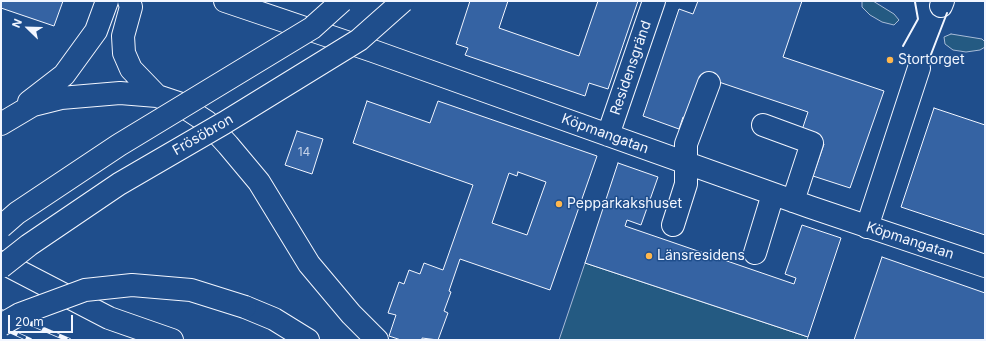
<!DOCTYPE html>
<html>
<head>
<meta charset="utf-8">
<style>
	body { margin:0 }
	#map { position:relative; width:986px; height:341px; overflow:hidden; background:#1f4e8c; font-family:Inter,sans-serif }
	canvas { display:block }
	.frame { position:absolute; inset:0; border:2px solid #f2f6ff; pointer-events:none }
	.north { position:absolute; left:8px; top:8px; width:40px; height:40px; -webkit-text-stroke:3px #1f4e8c; paint-order:stroke; rotate:293deg; font-size:11px; font-weight:700; line-height:16px; text-align:center; color:#f2f6ff }
	.north::after { content:''; display:block; margin:auto; width:14px; height:18px; background:#f2f6ff; clip-path:polygon(50% 0,100% 100%,50% 72%,0 100%) }
	.scale { position:absolute; left:8px; top:315px; width:65px; height:18px; box-sizing:border-box; border:2px solid #f2f6ff; border-top:0; padding-left:5px; font-size:12px; line-height:14px; white-space:nowrap; color:#f2f6ff; -webkit-text-stroke:3px #1f4e8c; paint-order:stroke }
</style>
</head>
<body>
<div id="map">
<canvas width="986" height="341"></canvas>
<div class="frame"></div>
<div class="north">N</div>
<div class="scale">20 m</div>
</div>
<script>
const ctx = document.querySelector('canvas').getContext('2d');
ctx.lineJoin = 'round';
function paint(path, color) { ctx.fillStyle = color; ctx.fill(path, 'evenodd'); }
const poly = rows => new Path2D(rows.map(r => 'M' + r).join(''));
function stroke(path, color, width, dash) { ctx.strokeStyle = color; ctx.lineWidth = width; ctx.lineCap = dash ? 'butt' : 'round'; ctx.setLineDash(dash || []); ctx.stroke(path); }
function label(font, color, halo, rows, align = 'center') {
  ctx.font = font + ' Inter,sans-serif'; ctx.lineWidth = 3; ctx.setLineDash([]); ctx.textBaseline = 'middle'; ctx.strokeStyle = halo; ctx.fillStyle = color; for (const [text, x, y, turn = 0] of rows) {
    ctx.save(); ctx.translate(x, y); ctx.rotate((+turn || 0) * Math.PI / 180); ctx.textAlign = isNaN(turn) ? turn : align; if (halo) ctx.strokeText(text, 0, 0); ctx.fillText(text, 0, 0); ctx.restore();
  }
}
const green = poly([
	[862,1,873,1,894,14,899,20,894,25,882,22,870,15,862,7,862,1],
	[951,34,982,39,985,42,985,47,980,50,966,52,953,50,945,44,944,37,951,34],
	[585,263,808,337,807,340,559,340,585,263]
]);
paint(green, '#245a82');
stroke(green, '#a8bbd7', 1);
const building = poly([
	[1,1,63,1,54,26,1,8,1,1],
	[470,1,508,1,499,28,579,56,598,1,638,1,608,89,589,83,585,96,465,55,468,48,456,44,470,1],
	[698,1,802,1,783,57,884,91,850,188,813,176,824,144,800,136,808,112,701,76,687,118,683,117,679,129,643,116,679,9,693,14,698,1],
	[367,101,430,123,438,101,597,156,550,290,460,259,449,291,451,292,444,311,448,313,438,340,422,338,422,340,401,340,389,336,396,315,388,313,399,282,404,284,409,270,420,274,424,263,443,270,473,185,353,143,367,101],
	[518,172,546,182,527,235,492,223,509,173,517,176,518,172],
	[934,108,985,125,985,235,901,207,934,108],
	[297,131,323,139,312,174,285,165,297,131],
	[618,163,658,177,641,225,627,220,625,226,794,284,796,278,785,274,802,225,841,238,808,337,585,263,618,163],
	[882,257,985,293,985,340,854,340,882,257]
]);
paint(building, '#3563a3');
stroke(building, '#f2f6ff', 1);
const minor = poly([
	[225,1,373,51,810,207,985,266],
	[941,6,943,1],
	[763,125,812,143,793,201],
	[608,135,654,1],
	[673,225,686,184,686,144,709,83],
	[867,227,919,68],
	[755,253,773,194],
	[1,262,109,318,172,340]
]);
const major = poly([
	[129,1,131,7,123,36,124,53,131,69,157,96],
	[29,102,64,75,96,31,107,1],
	[1,124,33,105,61,98,120,93,157,96,178,103,207,122,228,145,259,182,309,264,351,314,377,340],
	[245,307,274,319,308,340]
]);
stroke(minor, '#f2f6ff', 24);
stroke(major, '#f2f6ff', 24);
stroke(minor, '#1f4e8c', 22);
stroke(major, '#1f4e8c', 22);
const rail = poly([
	[1,311,69,340],
	[1,327,30,340]
]);
stroke(rail, '#f2f6ff', 4.5);
stroke(rail, '#1f4e8c', 3, [9]);
const majorBridge = poly([
	[1,227,17,213,119,145,312,28,342,1],
	[1,267,29,245,119,184,224,123,359,40,403,1],
	[1,325,20,314,85,290,132,285,191,290,245,307]
]);
stroke(majorBridge, '#f2f6ff', 24, []);
stroke(majorBridge, '#1f4e8c', 22);
stroke(poly([
	[903,46,918,19,915,2],
	[930,57,947,13]
]), '#f2f6ff', 2);
for (const [x, y, r, color] of [
	[890,60,4,"#ffb74d"],
	[559,204,4,"#ffb74d"],
	[649,256,4,"#ffb74d"]
]) { const dot = new Path2D(); dot.arc(x, y, r, 0, 2 * Math.PI); ctx.fillStyle = color; ctx.fill(dot); stroke(dot, '#1f4e8c', 1.5); }
label('12px', '#c3d1e8', null, [
	["14",304,152]
]);
label('14px', '#f2f6ff', '#1f4e8c', [
	["Stortorget",898,60],
	["Pepparkakshuset",567,204],
	["Länsresidens",657,256]
], 'left');
label('14px', '#f2f6ff', '#1f4e8c', [
	["Residensgränd",631,68,-71],
	["Köpmangatan",605,134,20],
	["Frösöbron",203,135,-30],
	["Köpmangatan",910,241,18]
]);
</script>
</body>
</html>
